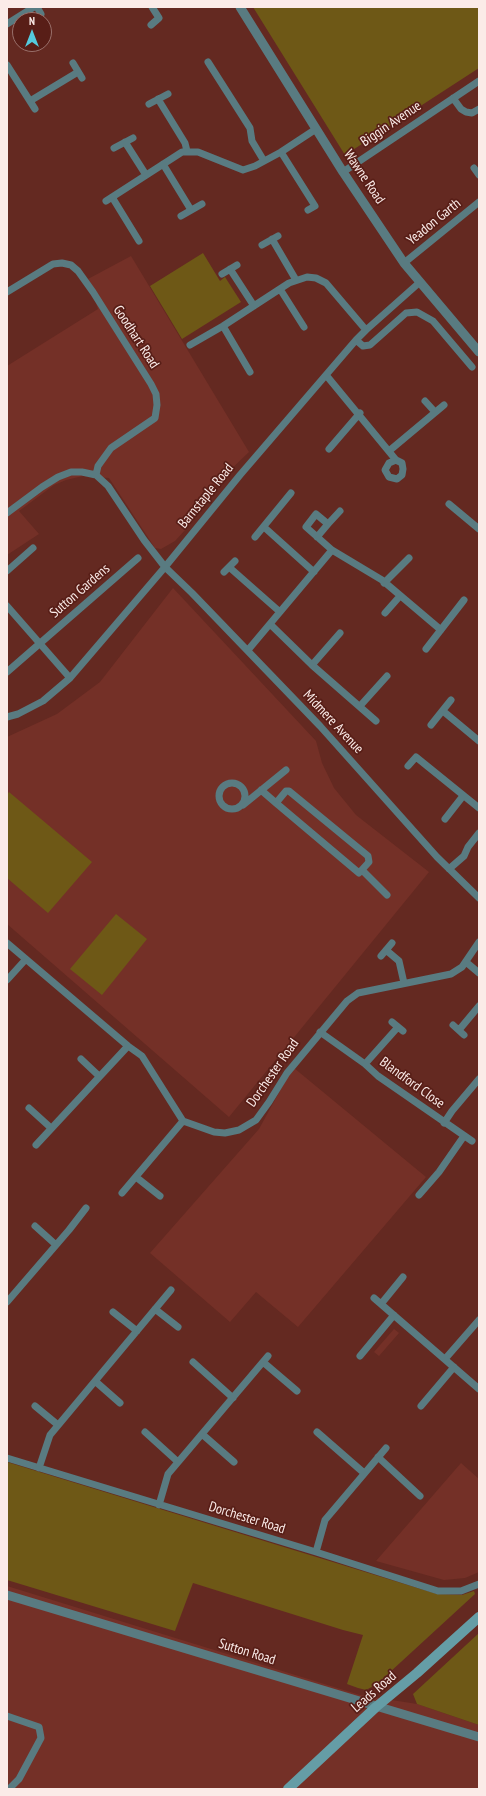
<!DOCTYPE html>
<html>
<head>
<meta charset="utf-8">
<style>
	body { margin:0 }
	#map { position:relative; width:486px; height:1796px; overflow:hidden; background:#642921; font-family:"PT Sans Narrow",sans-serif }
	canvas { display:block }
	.frame { position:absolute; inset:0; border:8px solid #fbebe8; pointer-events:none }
	.north { position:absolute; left:12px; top:12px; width:40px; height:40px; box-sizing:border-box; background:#581e17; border:1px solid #99706b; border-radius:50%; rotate:0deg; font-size:11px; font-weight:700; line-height:16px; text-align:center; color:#fbebe8 }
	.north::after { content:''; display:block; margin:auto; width:14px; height:18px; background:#54cadd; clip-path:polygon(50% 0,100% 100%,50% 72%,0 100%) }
</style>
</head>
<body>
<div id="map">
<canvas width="486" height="1796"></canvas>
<div class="frame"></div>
<div class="north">N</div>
</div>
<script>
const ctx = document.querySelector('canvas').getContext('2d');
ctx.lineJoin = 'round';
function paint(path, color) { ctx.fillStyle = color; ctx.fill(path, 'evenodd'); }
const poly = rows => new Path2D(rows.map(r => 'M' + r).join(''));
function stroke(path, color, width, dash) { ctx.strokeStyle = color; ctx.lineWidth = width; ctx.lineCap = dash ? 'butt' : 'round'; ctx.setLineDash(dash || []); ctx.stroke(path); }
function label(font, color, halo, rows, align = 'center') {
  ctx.font = font + ' "PT Sans Narrow",sans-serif'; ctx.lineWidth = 3.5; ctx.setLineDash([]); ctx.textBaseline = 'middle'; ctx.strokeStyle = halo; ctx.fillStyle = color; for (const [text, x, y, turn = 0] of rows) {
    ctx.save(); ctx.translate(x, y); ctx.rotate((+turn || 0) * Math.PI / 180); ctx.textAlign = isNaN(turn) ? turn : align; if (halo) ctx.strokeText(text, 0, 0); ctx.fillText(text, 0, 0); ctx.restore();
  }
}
paint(poly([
	[131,256,249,452,225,475,200,506,196,513,195,519,175,541,161,549,155,548,109,478,83,476,66,480,54,485,19,511,39,534,7,555,7,366,98,309,88,279],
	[173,588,316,741,322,763,334,788,356,815,429,872,229,1117,7,924,7,737,57,714,100,682],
	[294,1068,426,1177,298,1327,256,1292,230,1322,150,1253,259,1129,288,1076],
	[394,1329,399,1333,379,1356,374,1352],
	[461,1463,479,1479,479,1572,465,1578,444,1580,376,1561],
	[7,1586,360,1695,417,1704,479,1725,479,1789,7,1789]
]), '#743027');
paint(poly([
	[253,7,479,7,479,68,345,155],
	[203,253,220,281,225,277,241,302,182,339,150,286],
	[9,792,92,862,48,913,7,878,7,795],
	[116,914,147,939,102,995,70,969],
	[7,1462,437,1594,462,1595,474,1591,475,1594,377,1684,366,1690,358,1688,347,1684,363,1635,343,1630,193,1583,175,1631,7,1580],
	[479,1633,479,1725,417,1704,413,1694]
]), '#6e5816');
stroke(poly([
	[37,7,41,14],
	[7,24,34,7],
	[151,25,159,18,152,7],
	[208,62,250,128,252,141,264,161],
	[73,63,82,78],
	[7,65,35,109],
	[453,98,461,109,466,112,472,113,479,109],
	[158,99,185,143,187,151],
	[30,101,78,72],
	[149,104,168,94],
	[125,142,146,175],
	[114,148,133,138],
	[281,152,315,206,308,210],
	[163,164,191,210],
	[474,168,479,175],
	[343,172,479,81],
	[112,197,139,241],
	[106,201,182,152,198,152,243,170,255,166,281,152,316,129],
	[181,216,202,204],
	[272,239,296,280],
	[262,245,278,236],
	[404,263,479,202],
	[230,269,254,306],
	[222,274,237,265],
	[280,289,304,327],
	[7,292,53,264,62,263,71,265,78,271,93,292,151,384,156,394,157,405,155,418,111,448,98,466,96,475,82,472,71,472,58,477,42,487,7,513],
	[223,326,250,372],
	[356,340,363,346,370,345,406,313,417,312,433,321,472,367],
	[190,345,223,326,289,283,307,277,316,278,326,283,366,330],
	[326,375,396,460,402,463,403,469,402,475,397,479,389,477,385,470,389,463,396,460],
	[425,401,435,412],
	[329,449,360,413],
	[389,451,444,405],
	[96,475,108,486,144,540,165,567,192,593,320,726,437,857,479,898],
	[449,504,479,529],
	[328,524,340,511],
	[264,527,314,572],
	[255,537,291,493],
	[317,537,328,524,316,514,306,527,332,550],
	[229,567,280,612],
	[7,571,33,548],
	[224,572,235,561],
	[384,583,409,558],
	[7,606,70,678],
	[385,613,400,596],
	[270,624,312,665,376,721],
	[426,649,464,600],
	[248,650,332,550,382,580,441,630],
	[312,665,340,633],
	[7,672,138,558],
	[360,706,387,676],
	[443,711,479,741],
	[7,717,18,714,43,701,70,678,165,567,240,475,356,340,366,330,420,282],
	[431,725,451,700],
	[408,766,416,757,479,808],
	'219 796a13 13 0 1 1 26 0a13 13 0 1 1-26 0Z',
	[261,790,276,803,286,791,289,791,368,856,369,862,359,873,276,803],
	[243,805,286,770],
	[445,819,463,796],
	[449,869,464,856,468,847,479,833],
	[362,870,387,895],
	[7,943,128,1046,142,1056,183,1121,214,1132,225,1133,239,1130,256,1120,269,1102,287,1073,347,1001,358,993,451,974,462,967,479,942],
	[386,950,399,961,404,983],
	[381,956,392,943],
	[466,962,479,973],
	[7,980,26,959],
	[392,1022,403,1031],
	[453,1025,464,1035],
	[459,1030,479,1006],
	[320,1032,365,1064,378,1076,472,1141],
	[81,1059,99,1076],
	[365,1064,398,1027],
	[29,1108,51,1128],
	[444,1123,452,1111,479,1079],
	[36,1145,128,1046],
	[136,1177,160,1196],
	[122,1193,183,1121],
	[419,1195,439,1172,464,1136],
	[35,1226,55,1244],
	[374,1298,479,1389],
	[7,1302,69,1230,86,1208],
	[381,1304,403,1277],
	[155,1309,178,1327],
	[113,1312,137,1331],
	[360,1356,394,1315],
	[445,1359,479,1320],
	[193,1362,233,1398],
	[263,1362,297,1391],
	[95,1381,120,1403],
	[35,1406,58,1425],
	[421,1406,454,1367],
	[145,1432,178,1462],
	[317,1432,364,1473],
	[202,1434,234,1462],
	[378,1457,420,1496],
	[7,1458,316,1552,438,1591,461,1591,479,1584],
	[39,1468,50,1435,171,1290],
	[159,1505,168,1474,268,1356],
	[316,1552,325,1520,386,1448],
	[7,1716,39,1727,41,1738,19,1779,9,1789]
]), '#597b81', 7);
stroke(poly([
	[240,7,343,172,404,263,479,352],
	[7,1595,479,1737]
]), '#597b81', 9);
stroke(poly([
	[288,1789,376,1707,417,1673,479,1617]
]), '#659da6', 10);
label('14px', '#fbebe8', '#581e17', [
	["Biggin Avenue",391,124,-34],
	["Wawne Road",364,177,56],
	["Yeadon Garth",434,222,-39],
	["Goodhart Road",136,337,57],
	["Barnstaple Road",206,496,-51],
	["Sutton Gardens",80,591,-41],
	["Midmere Avenue",333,722,47],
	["Dorchester Road",273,1073,-55],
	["Blandford Close",412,1083,36],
	["Dorchester Road",247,1518,17],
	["Sutton Road",247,1652,17],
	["Leads Road",374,1692,-41]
]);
</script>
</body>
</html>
